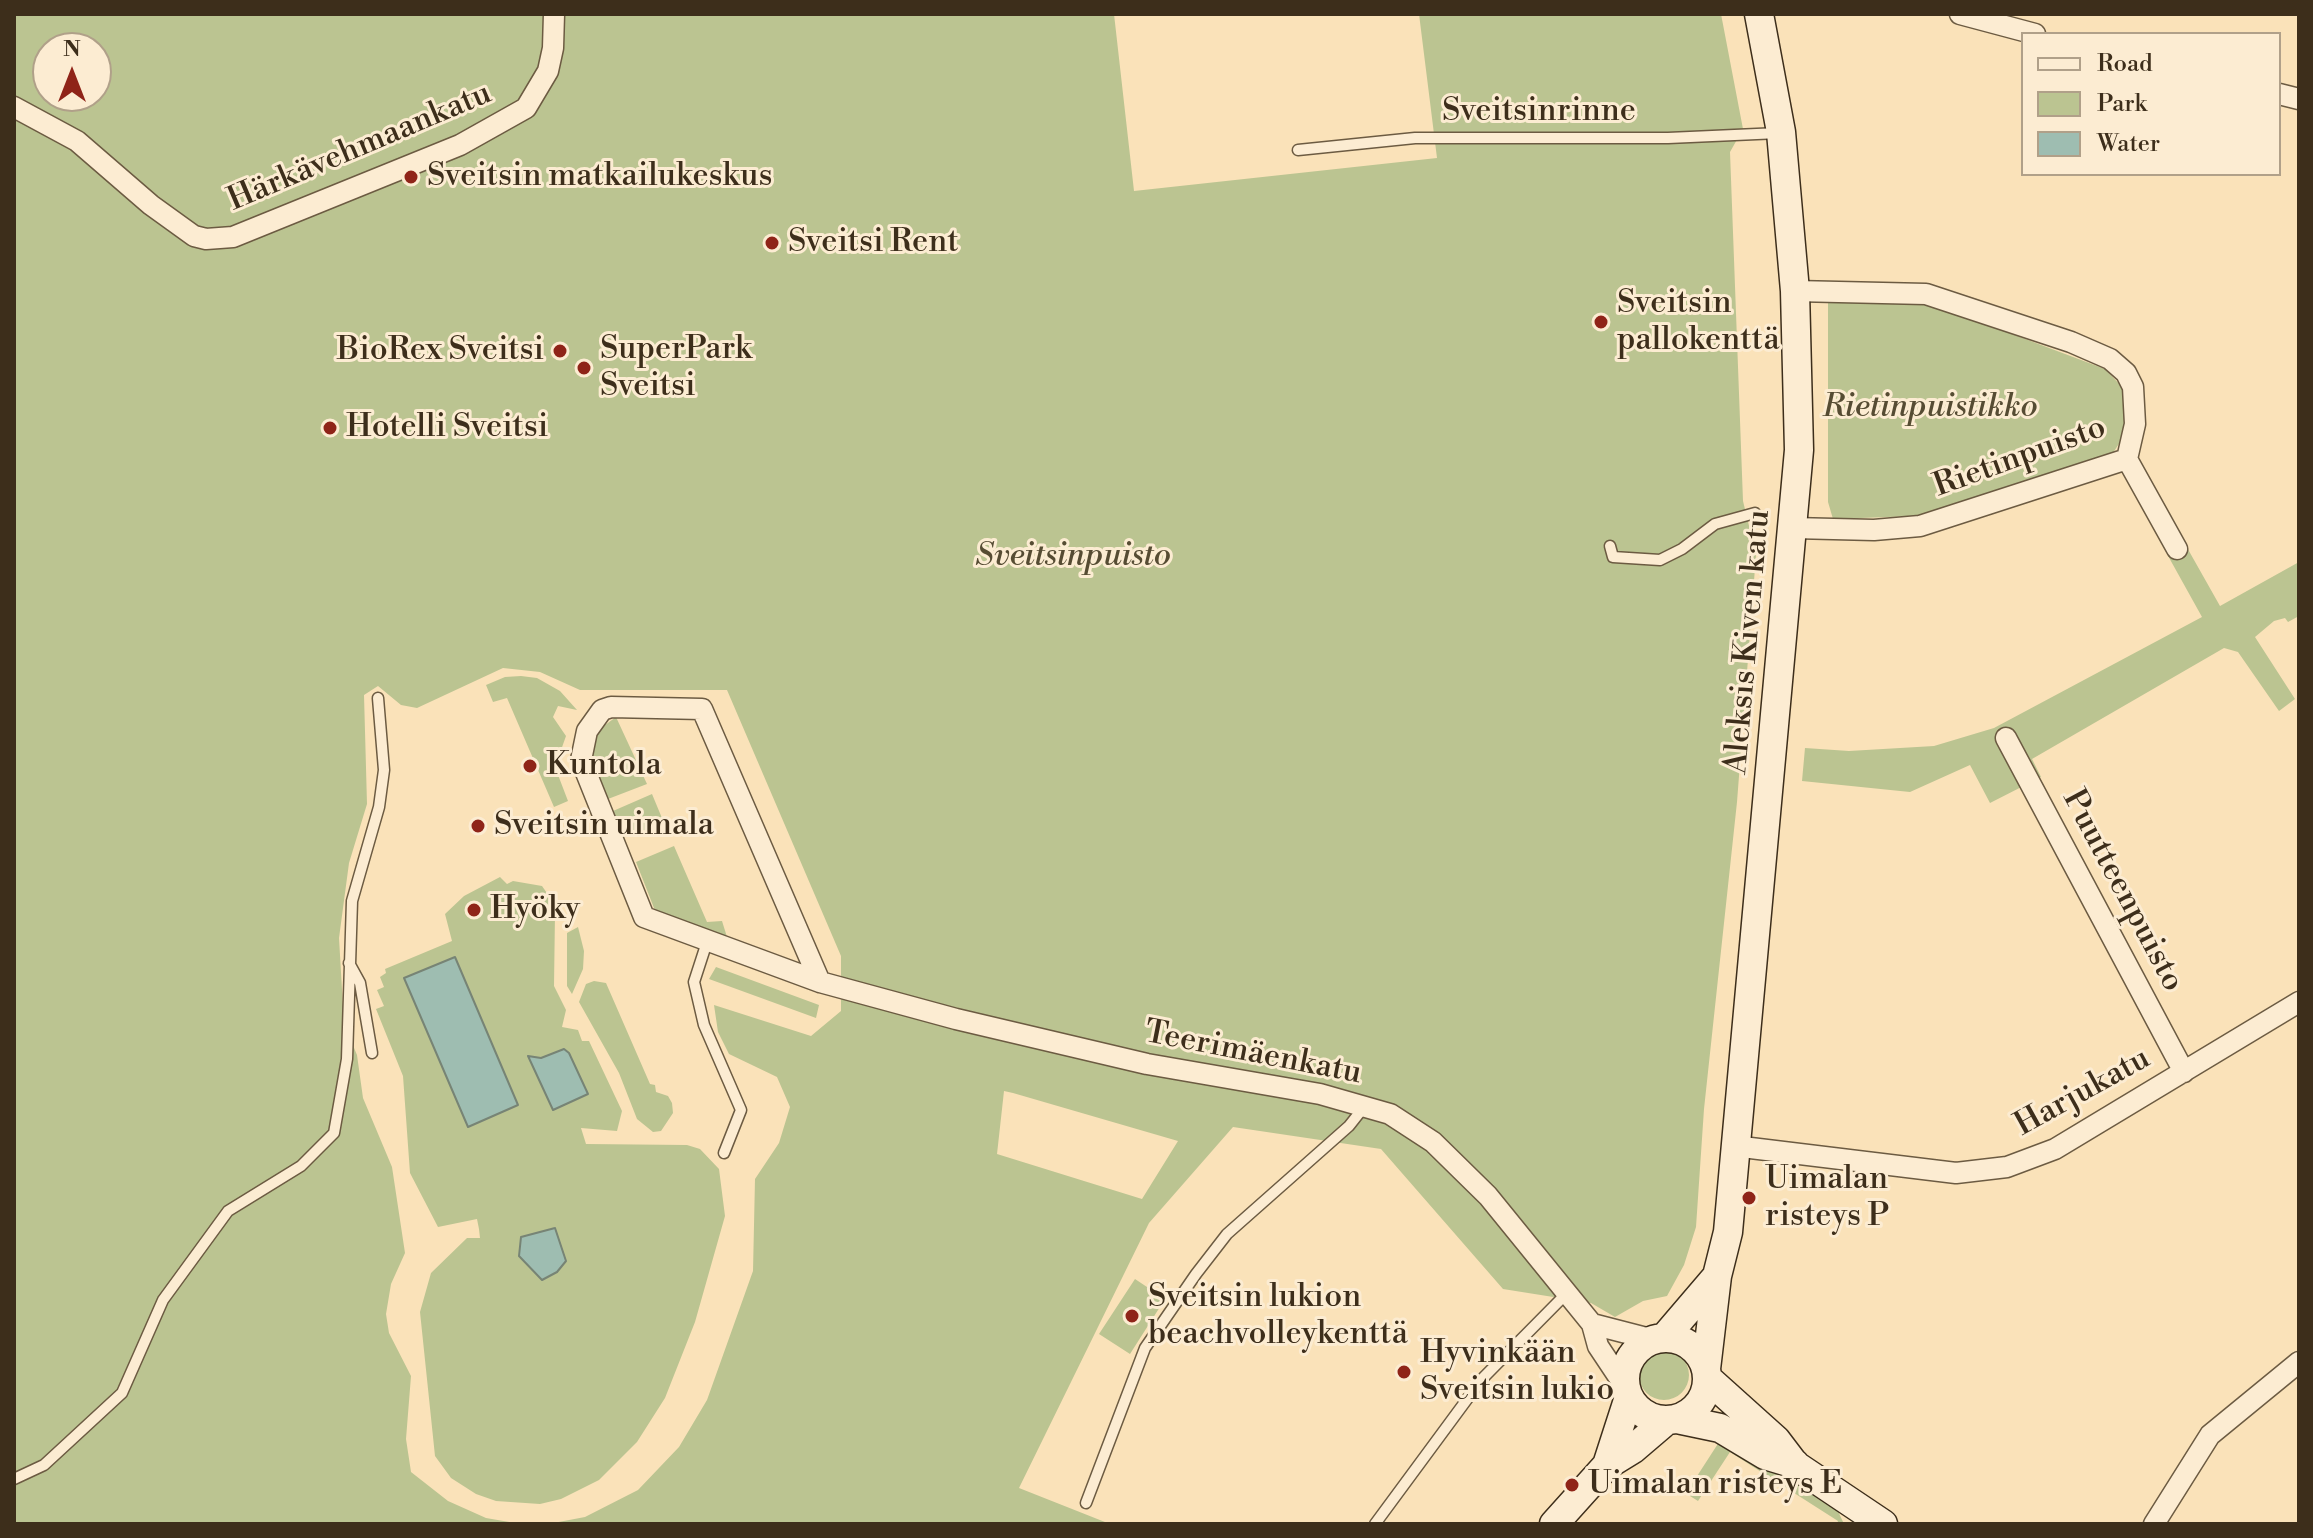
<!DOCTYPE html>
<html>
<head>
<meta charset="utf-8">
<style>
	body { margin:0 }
	#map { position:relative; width:2313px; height:1538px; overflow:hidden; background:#fae2b9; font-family:"Libre Bodoni",serif }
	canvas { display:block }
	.frame { position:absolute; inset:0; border:16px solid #3d2e1b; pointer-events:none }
	.legend { position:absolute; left:2021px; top:32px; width:260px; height:144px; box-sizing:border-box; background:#fcecd2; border:2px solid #b0a089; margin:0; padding:10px 14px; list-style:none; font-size:24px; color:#3d2e1b }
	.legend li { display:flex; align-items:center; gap:16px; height:40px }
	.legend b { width:40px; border:2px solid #b0a089 }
	.north { position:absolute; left:32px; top:32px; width:80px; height:80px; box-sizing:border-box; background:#fcecd2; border:2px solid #b0a089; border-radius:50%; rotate:0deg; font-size:22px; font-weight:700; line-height:32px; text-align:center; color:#3d2e1b }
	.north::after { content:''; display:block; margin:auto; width:28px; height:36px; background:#8f2418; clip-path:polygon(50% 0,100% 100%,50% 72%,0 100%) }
</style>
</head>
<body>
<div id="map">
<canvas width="2313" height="1538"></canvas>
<div class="frame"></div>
<ul class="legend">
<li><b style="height:10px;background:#fcecd2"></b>Road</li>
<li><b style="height:22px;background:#bbc491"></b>Park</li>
<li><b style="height:22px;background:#9ebdb1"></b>Water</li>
</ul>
<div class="north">N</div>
</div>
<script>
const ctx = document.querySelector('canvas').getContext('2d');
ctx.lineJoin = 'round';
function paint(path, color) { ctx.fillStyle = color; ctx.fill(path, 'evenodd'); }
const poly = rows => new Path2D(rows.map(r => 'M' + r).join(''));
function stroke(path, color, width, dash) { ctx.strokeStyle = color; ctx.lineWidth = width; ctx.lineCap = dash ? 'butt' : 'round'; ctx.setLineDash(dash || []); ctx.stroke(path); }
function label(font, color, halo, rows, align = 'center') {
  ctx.font = font + ' "Libre Bodoni",serif'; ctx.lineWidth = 6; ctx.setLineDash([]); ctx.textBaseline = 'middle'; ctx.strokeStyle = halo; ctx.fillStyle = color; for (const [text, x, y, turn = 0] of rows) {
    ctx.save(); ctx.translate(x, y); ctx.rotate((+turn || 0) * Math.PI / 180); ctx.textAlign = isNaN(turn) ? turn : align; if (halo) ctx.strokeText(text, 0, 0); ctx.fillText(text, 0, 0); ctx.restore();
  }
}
paint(poly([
	[14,14,1114,14,1134,191,1437,158,1419,14,1721,14,1743,129,1730,152,1743,501,1756,555,1737,802,1704,1109,1696,1227,1684,1265,1667,1296,1643,1301,1615,1317,1591,1303,1503,1289,1381,1149,1233,1127,1149,1223,1019,1488,1110,1524,548,1524,585,1517,638,1490,679,1447,707,1400,753,1271,755,1179,779,1143,790,1107,777,1077,729,1054,718,1032,714,1005,811,1036,841,1011,841,956,727,690,580,690,540,672,503,668,417,708,401,705,378,686,364,695,367,804,349,863,339,938,344,1024,357,1055,363,1098,392,1167,405,1253,391,1284,386,1314,389,1333,411,1376,406,1439,411,1472,448,1501,486,1518,521,1524,14,1524],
	[48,48,96,48,96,96,48,96],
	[1004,1091,1013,1093,1178,1141,1142,1199,997,1154],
	[1828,299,1927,302,2105,369,2126,391,2128,417,2124,436,2111,456,1953,505,1916,516,1833,519,1828,502],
	[2185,544,2220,606,2299,562,2299,616,2288,622,2285,618,2274,621,2255,637,2295,699,2279,711,2238,652,2224,648,2032,759,2041,777,1990,803,1970,765,1910,792,1802,781,1805,748,1849,751,1934,746,1994,728,2202,617,2167,554],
	[521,676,537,678,560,691,577,710,558,706,553,717,566,736,555,767,568,801,554,807,507,698,493,702,486,685,505,677],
	[616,717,647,784,608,799,590,753,591,743,601,728],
	[652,794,669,835,620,828,613,811],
	[674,846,707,922,722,921,727,937,722,939,660,915,654,908,636,862],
	[500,877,507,884,513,881,542,886,549,896,555,913,554,986,566,1010,562,1027,578,1030,582,1041,589,1041,622,1111,617,1131,581,1128,586,1144,687,1145,700,1149,719,1169,725,1216,695,1322,665,1398,637,1442,599,1480,561,1499,540,1504,496,1501,476,1494,451,1478,435,1456,420,1312,431,1273,467,1238,480,1238,479,1229,477,1219,438,1227,410,1173,403,1076,376,1009,384,1006,377,990,384,987,380,977,386,973,385,969,452,941,445,914,464,896],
	[578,927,584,951,583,969,572,994,567,986,567,933],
	[716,967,819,1005,816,1018,709,979],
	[594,981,606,983,650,1084,655,1085,656,1092,668,1096,672,1103,673,1113,661,1131,653,1132,637,1119,619,1073,579,1002,586,984],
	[1135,1279,1165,1299,1130,1354,1099,1334],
	'1639 1375a25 25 0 1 1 50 0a25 25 0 1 1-50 0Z',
	[1721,1439,1836,1507,1844,1524,1837,1524,1838,1521,1730,1452,1698,1501,1690,1496,1690,1487]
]), '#bbc491');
const water = poly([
	[455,957,518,1105,468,1127,404,978,455,957],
	[564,1049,569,1053,588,1094,553,1110,528,1056,541,1058,564,1049],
	[555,1228,566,1261,557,1272,542,1280,519,1256,521,1237,555,1228]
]);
paint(water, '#9ebdb1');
stroke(water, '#778475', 2);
const lane = poly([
	[1298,150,1415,138,1668,138,1779,133],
	[1610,546,1613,557,1660,560,1682,549,1715,524,1755,513],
	[707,942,694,982,704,1025,741,1110,724,1153],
	[349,963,360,983,372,1053],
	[14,1479,44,1465,122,1393,163,1300,228,1211,301,1166,334,1133,347,1059,352,901,379,807,384,770,378,698],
	[1086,1503,1145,1348,1196,1274,1227,1234,1349,1126,1364,1107],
	[1375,1524,1482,1379,1565,1295]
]);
const street = poly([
	[1960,14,2035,34],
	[2279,94,2299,99],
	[14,107,77,141,151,205,194,236,206,239,233,237,460,145,526,108,548,71,553,48,554,14],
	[2127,459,2177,549],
	[1793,528,1874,530,1920,526,2127,459,2135,424,2133,387,2126,373,2110,359,2071,342,1926,294,1795,291],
	[2006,738,2184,1072],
	[820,982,702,709,611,707,602,710,587,731,581,760,644,917,820,982,956,1019,1147,1064,1320,1094,1390,1114,1433,1142,1488,1196,1592,1324,1598,1346,1626,1388],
	[1734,1146,1956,1173,2007,1167,2055,1149,2299,1002],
	[1592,1324,1654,1340],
	[2154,1524,2210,1435,2299,1362]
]);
const secondary = poly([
	[1664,1338,1717,1276],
	'1625 1379a41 41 0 1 1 82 0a41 41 0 1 1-82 0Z',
	[1706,1369,1717,1276,1728,1232,1799,450,1795,291,1781,132,1759,14],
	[1707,1378,1776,1440,1795,1465,1883,1524],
	[1677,1419,1720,1428,1765,1455,1795,1464],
	[1607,1465,1629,1397],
	[1554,1524,1607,1465,1633,1449,1667,1420]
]);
stroke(lane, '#6c5b42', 13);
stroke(street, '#6c5b42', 23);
stroke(secondary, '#3d2e1b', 31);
stroke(lane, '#fcecd2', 10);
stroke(street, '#fcecd2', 20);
stroke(secondary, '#fcecd2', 28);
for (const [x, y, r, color] of [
	[411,177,8,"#8f2418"],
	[772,243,8,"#8f2418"],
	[1601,322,8,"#8f2418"],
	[560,351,8,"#8f2418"],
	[584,368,8,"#8f2418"],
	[330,428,8,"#8f2418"],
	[530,766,8,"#8f2418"],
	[478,826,8,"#8f2418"],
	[474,910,8,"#8f2418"],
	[1749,1198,8,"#8f2418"],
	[1132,1316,8,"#8f2418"],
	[1404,1372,8,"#8f2418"],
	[1572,1485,8,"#8f2418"]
]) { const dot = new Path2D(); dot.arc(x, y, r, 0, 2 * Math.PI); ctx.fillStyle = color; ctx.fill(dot); stroke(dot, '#fcecd2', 3); }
label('32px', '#3d2e1b', '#fcecd2', [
	["Sveitsinrinne",1539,112],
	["Härkävehmaankatu",360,148,-23],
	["Rietinpuisto",2020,458,-20],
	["Aleksis Kiven katu",1749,642,-85],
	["Puutteenpuisto",2122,891,62],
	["Teerimäenkatu",1253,1054,11],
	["Harjukatu",2083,1093,-29]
]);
label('32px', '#3d2e1b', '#fcecd2', [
	["Sveitsin matkailukeskus",427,177],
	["Sveitsi Rent",788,243],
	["Sveitsin",1617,304],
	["pallokenttä",1617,341],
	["SuperPark",600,350],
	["Sveitsi",600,387],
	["BioRex Sveitsi",544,351,"right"],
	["Hotelli Sveitsi",346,428],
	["Kuntola",546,766],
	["Sveitsin uimala",494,826],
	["Hyöky",490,910],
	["Uimalan",1765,1180],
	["risteys P",1765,1217],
	["Sveitsin lukion",1148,1298],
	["beachvolleykenttä",1148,1335],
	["Hyvinkään",1420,1354],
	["Sveitsin lukio",1420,1391],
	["Uimalan risteys E",1588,1485]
], 'left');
label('italic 32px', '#564c33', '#fcecd2', [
	["Rietinpuistikko",1930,408],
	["Sveitsinpuisto",1073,557]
]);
</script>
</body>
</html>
